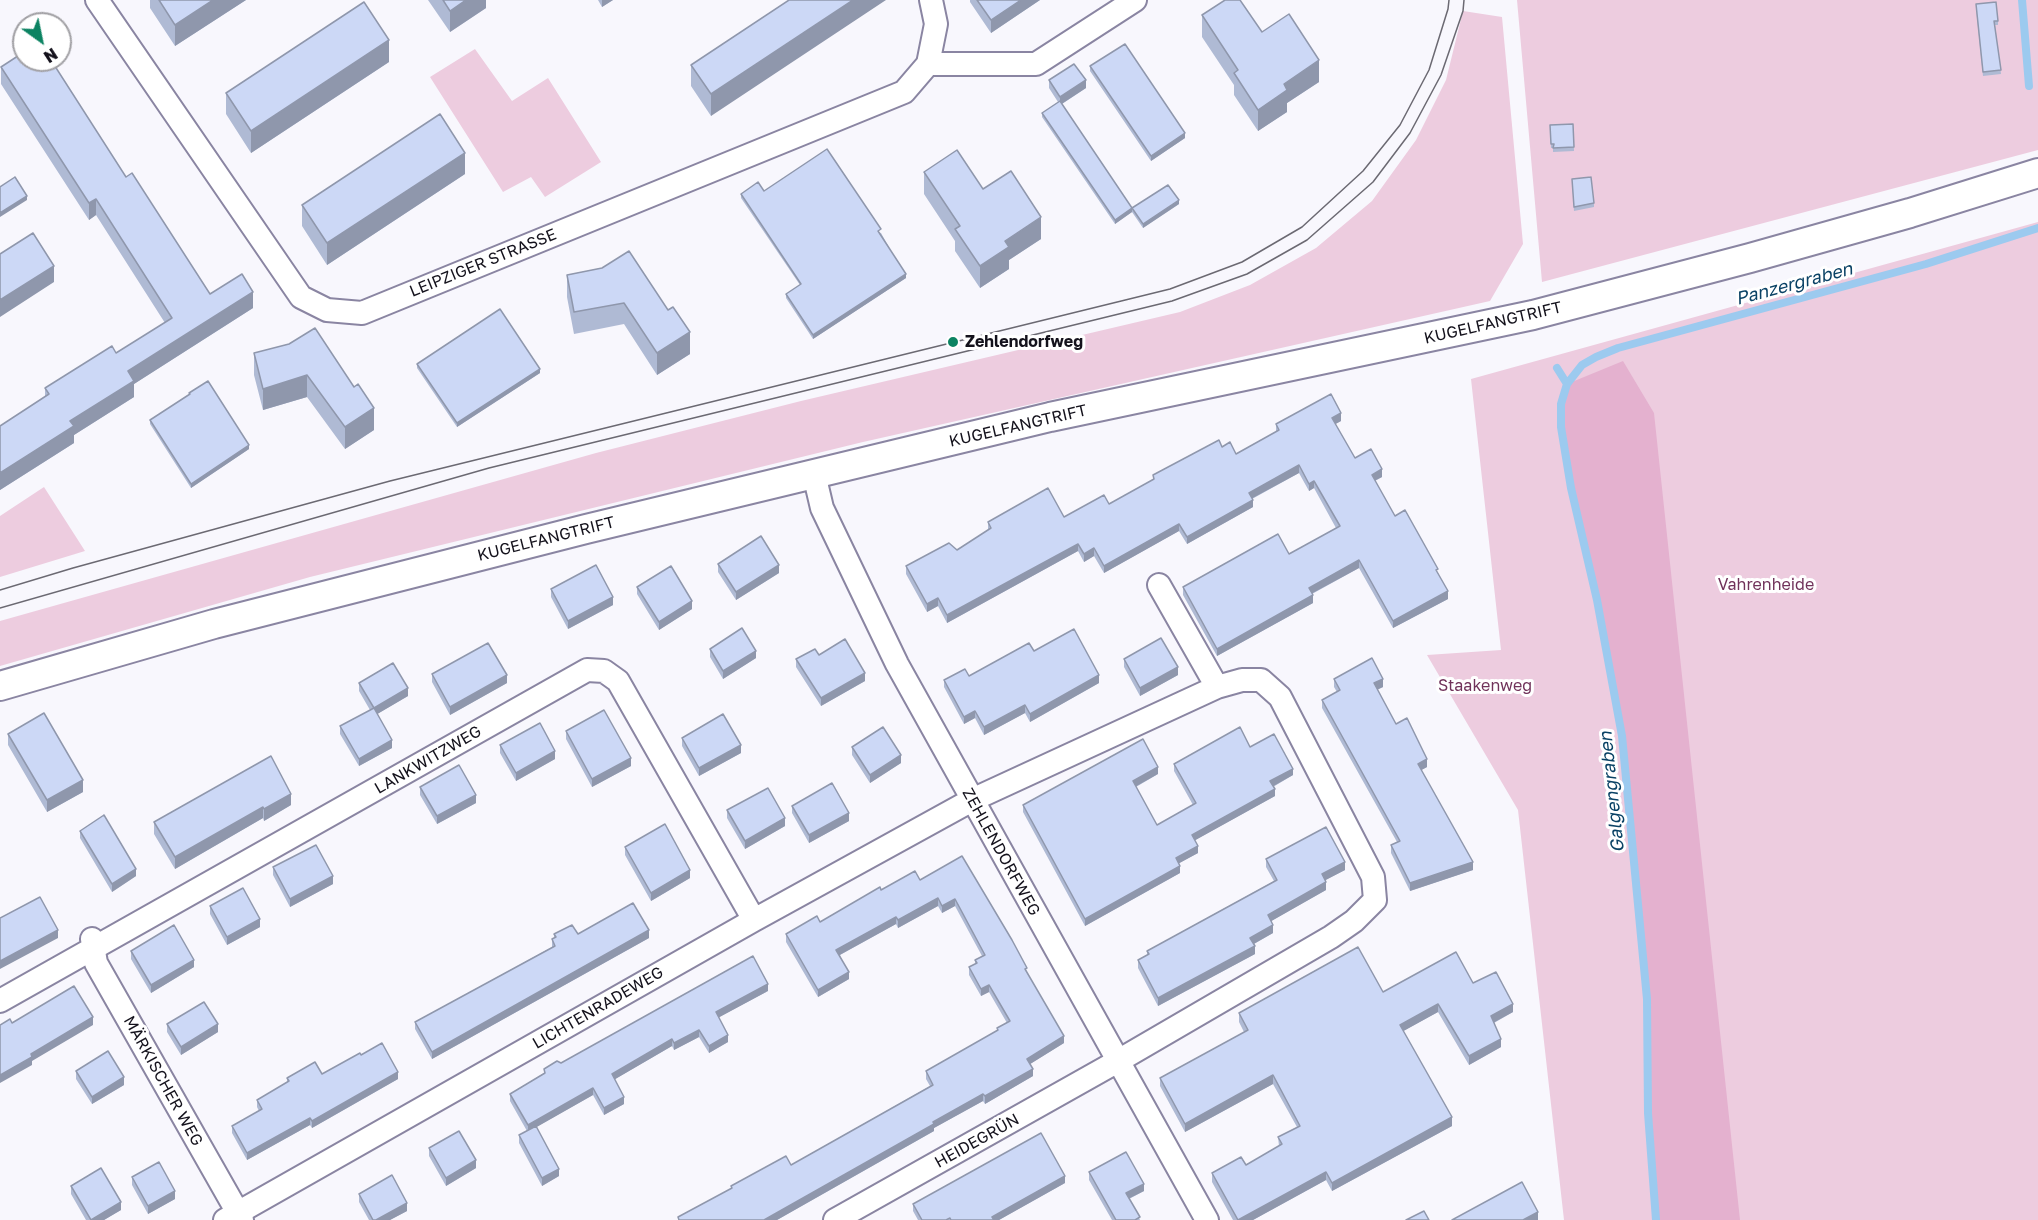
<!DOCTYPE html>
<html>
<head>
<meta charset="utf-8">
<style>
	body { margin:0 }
	#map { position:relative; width:2038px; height:1220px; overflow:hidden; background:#f8f7fd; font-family:"Golos Text",sans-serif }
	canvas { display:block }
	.north { position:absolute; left:12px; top:12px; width:60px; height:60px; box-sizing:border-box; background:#fff; border:2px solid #a1a0a4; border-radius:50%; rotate:147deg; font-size:16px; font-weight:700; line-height:24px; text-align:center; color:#14121c }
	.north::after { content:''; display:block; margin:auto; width:21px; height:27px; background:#0c8362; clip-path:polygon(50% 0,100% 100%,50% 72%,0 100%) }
</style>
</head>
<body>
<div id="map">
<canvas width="2038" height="1220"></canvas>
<div class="north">N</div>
</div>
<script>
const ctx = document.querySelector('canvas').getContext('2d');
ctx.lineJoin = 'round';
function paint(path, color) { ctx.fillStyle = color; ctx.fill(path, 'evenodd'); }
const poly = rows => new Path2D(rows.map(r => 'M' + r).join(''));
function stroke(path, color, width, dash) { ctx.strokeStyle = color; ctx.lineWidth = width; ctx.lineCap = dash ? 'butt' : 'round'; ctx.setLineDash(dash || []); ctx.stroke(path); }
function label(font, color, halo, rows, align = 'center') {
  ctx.font = font + ' "Golos Text",sans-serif'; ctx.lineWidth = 6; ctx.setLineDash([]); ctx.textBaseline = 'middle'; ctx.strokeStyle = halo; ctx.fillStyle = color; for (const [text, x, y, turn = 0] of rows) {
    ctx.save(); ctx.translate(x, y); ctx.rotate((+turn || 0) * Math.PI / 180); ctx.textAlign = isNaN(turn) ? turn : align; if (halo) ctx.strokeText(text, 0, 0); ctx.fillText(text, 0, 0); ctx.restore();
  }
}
paint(poly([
	[1517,0,2038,0,2038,150,1542,282],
	[1463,11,1502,17,1523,244,1490,301,863,442,310,577,0,666,0,621,596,453,801,401,1180,312,1250,285,1316,248,1372,201,1416,140,1446,80],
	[475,49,512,101,548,78,601,162,545,197,531,177,503,192,430,77],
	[2038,222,2038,1220,1564,1220,1518,810,1427,655,1501,650,1471,379],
	[44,487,85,551,0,577,0,516]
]), '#edccdf');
paint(poly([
	[1623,361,1654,413,1740,1220,1656,1220,1654,1206,1648,1113,1647,999,1622,736,1597,600,1571,488,1561,427,1561,404,1567,384]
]), '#e4b1cf');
stroke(poly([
	[2022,0,2029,86],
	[1557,368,1567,384,1561,404,1561,427,1571,488,1597,600,1622,736,1647,999,1648,1113,1656,1220],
	[1567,384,1582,365,1596,357,1618,348,1926,264,2038,228]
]), '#9ccaef', 8);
const minor = poly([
	[97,0,301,297,327,310,362,313,904,92,928,64,936,24,931,0],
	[928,64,1036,64,1135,0],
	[814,474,822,508,897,664,1207,1220],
	[1159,585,1217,687],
	[92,939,96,963,242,1220],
	[0,1001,587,670,604,671,618,681,754,920],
	[225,1220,754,920,972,800,1217,687,1242,680,1261,680,1280,697,1373,877,1375,900,1354,921,1331,937,1118,1061,835,1220]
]);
const tertiary = poly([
	[0,686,214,624,586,529,1050,417,1533,315,1750,258,1910,213,2038,173]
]);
stroke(minor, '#8a85a2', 26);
stroke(tertiary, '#8a85a2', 32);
stroke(minor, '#fff', 22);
stroke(tertiary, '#fff', 28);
stroke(poly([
	[0,590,73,568,390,481,1170,289,1242,262,1302,227,1363,171,1400,125,1429,70,1448,9,1449,0],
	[0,608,489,468,1172,301,1247,274,1307,240,1373,182,1410,133,1441,75,1463,11,1464,0]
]), '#6b6972', 1.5);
paint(poly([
	[150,0,246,0,175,46,150,8],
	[428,0,486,0,486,8,450,32],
	[598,0,613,0,602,7],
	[789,0,711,116,691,86,691,65],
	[970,0,1040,0,991,33,970,2],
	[1976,8,1998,21,1998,25,1995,25,2001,74,1983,76],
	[1202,15,1262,32,1319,82,1287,103,1287,112,1258,131,1234,95,1234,85,1202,37],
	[389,62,251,153,226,114,226,93],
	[1090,66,1185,138,1151,161,1090,71],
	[1,67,126,177,210,294,253,308,134,384,134,397,74,435,74,443,0,490,0,426,45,397,45,388,116,353,165,323,96,215,89,220,1,84],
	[1049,80,1086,88,1062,104,1132,208,1179,204,1143,228,1132,212,1115,224,1042,117,1042,113,1058,102,1049,88],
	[1573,124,1574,151,1553,152,1553,148,1551,148,1550,125],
	[924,172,983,189,1041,239,1009,260,1009,269,980,288,955,251,955,241,924,194],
	[465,174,327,265,302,226,302,205],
	[1572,179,1594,203,1594,207,1574,211],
	[764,191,881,233,906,278,813,339,786,298,786,294,800,285,741,198,741,194],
	[602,268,690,354,657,375,624,324,574,334,567,297,567,275],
	[289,344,374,430,345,449,307,397,263,410,254,375,254,353],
	[417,364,540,373,457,427,417,368],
	[189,393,249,449,191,488,150,424,150,420,189,395],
	[1341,421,1335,424,1355,458,1382,477,1375,481,1395,516,1438,573,1448,599,1393,628,1359,568,1312,594,1313,603,1217,656,1183,595,1183,587,1289,554,1336,528,1314,488,1309,491,1299,473,1252,499,1253,507,1187,544,1179,531,1104,573,1094,556,1084,562,1078,551,947,623,938,606,927,612,906,574,906,566,957,550,988,530,988,522,1064,517,1109,504,1153,480,1153,475,1222,447,1236,454,1276,432,1276,424],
	[718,564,779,573,736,600,718,572],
	[637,587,692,609,659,630,637,594],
	[551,589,613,605,568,629,551,597],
	[710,649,756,658,723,679,710,657],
	[1034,651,1099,683,1030,722,1025,713,984,735,975,718,964,724,944,687,944,680,969,676],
	[819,655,865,681,821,706,796,667,796,659],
	[1124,659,1178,675,1140,696,1124,667],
	[432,674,507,683,450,715,432,682],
	[1334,679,1383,687,1377,690,1396,724,1427,767,1421,770,1473,870,1410,891,1391,853,1391,845,1397,842,1322,708,1322,700,1337,692,1334,687],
	[359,683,408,696,377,714,392,748,359,766,340,734,340,726,370,710,359,691],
	[566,731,631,766,592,787,566,739],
	[8,734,83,792,47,812,8,745],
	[682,738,741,753,699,776,682,746],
	[500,745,555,759,516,781,500,753],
	[852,747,901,763,870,783,852,755],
	[1250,747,1293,775,1273,787,1275,796,1195,840,1198,853,1179,863,1180,873,1085,926,1023,812,1023,805,1158,774,1136,787,1157,825,1193,805,1174,771,1174,764],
	[271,756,291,805,264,821,263,818,175,869,154,834,154,822],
	[420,787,476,803,437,824,420,795],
	[792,806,849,821,809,843,792,813],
	[727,810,785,826,745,849,727,818],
	[80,831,136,876,112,892,80,838],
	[625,847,690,878,651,901,625,855],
	[962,856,1027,972,1064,1043,1030,1064,1033,1076,985,1104,983,1101,934,1128,934,1131,777,1220,678,1220,678,1217,731,1189,731,1186,791,1165,930,1086,926,1079,926,1071,997,1031,997,1028,1007,1023,989,992,981,996,969,975,969,967,975,964,975,960,982,956,955,906,942,913,938,906,898,928,896,924,840,955,849,979,818,997,786,942,786,934,820,922,881,890,920,880],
	[1266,859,1345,870,1325,880,1326,890,1271,921,1273,933,1254,944,1255,954,1158,1006,1138,968,1138,960,1147,955,1147,951,1274,881,1266,867],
	[273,867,333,884,290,907,273,875],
	[210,906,260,927,227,945,210,914],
	[554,934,578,934,649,938,432,1059,415,1029,415,1022,552,947,552,939,554,938],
	[131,951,194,967,151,993,131,959],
	[1473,983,1513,1012,1494,1023,1501,1047,1469,1065,1438,1012,1403,1031,1452,1126,1332,1191,1326,1180,1253,1220,1233,1220,1212,1182,1212,1173,1246,1165,1279,1146,1278,1137,1297,1127,1273,1084,1185,1132,1160,1086,1160,1078,1244,1032,1239,1022,1239,1013,1383,992],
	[768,991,719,1017,728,1042,709,1053,699,1037,674,1050,672,1046,615,1079,624,1104,604,1115,593,1095,536,1127,559,1176,542,1186,519,1143,519,1135,527,1131,510,1101,510,1094,544,1073,544,1069],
	[167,1024,218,1032,181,1055,167,1032],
	[361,1055,398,1079,312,1128,310,1125,247,1160,232,1133,232,1126,259,1111,257,1107,257,1100,287,1083,287,1078,322,1074],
	[76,1071,124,1085,92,1104,76,1079],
	[429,1148,476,1168,446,1186,429,1156],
	[1089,1172,1144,1191,1129,1199,1140,1220,1112,1220,1089,1180],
	[132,1177,175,1199,148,1214,132,1185],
	[1065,1183,999,1220,918,1220,913,1211,913,1204],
	[71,1186,121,1210,104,1220,86,1220,71,1194],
	[359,1194,407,1211,390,1220,369,1220,359,1202]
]), '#afbad4');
paint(poly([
	[213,0,246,0,175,46,175,25],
	[466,0,486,0,486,8,450,32,450,11],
	[602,0,613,0,602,7],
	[853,0,886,0,711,116,711,94],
	[1021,0,1040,0,991,33,991,20],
	[389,40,389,62,251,153,251,131],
	[1319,60,1319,82,1287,103,1287,112,1258,131,1258,110,1284,84],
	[1086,80,1086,88,1060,105,1060,97],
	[1185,133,1185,138,1151,161,1151,156],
	[465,153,465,174,327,265,327,243],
	[27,196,27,200,0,217,0,213],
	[96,199,96,215,89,220,89,203],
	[1179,200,1179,204,1143,228,1143,224],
	[1132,208,1132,212,1115,224,1115,220],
	[1041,217,1041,239,1009,260,1009,269,980,288,980,266,1005,241],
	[54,266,54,282,0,317,0,300],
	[906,274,906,278,813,339,813,335],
	[253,292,253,308,134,384,134,397,74,435,74,443,0,490,0,473,70,421,128,371],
	[690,332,690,354,657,375,657,353],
	[540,369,540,373,457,427,457,423],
	[307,375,307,397,263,410,263,389],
	[374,408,374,430,345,449,345,427],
	[1341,413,1341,421,1332,426,1332,418],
	[249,445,249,449,191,488,191,484],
	[1299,465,1299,473,1249,500,1249,493],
	[1382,469,1382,477,1372,482,1372,475],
	[1314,481,1314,488,1309,491,1309,484],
	[1253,500,1253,507,1187,544,1187,537],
	[1179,524,1179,531,1104,573,1104,566],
	[1078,544,1078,551,947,623,947,615],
	[1094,548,1094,556,1084,562,1084,554],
	[1359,560,1359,568,1309,595,1309,588],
	[779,565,779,573,736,600,736,592],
	[1448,591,1448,599,1393,628,1393,621],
	[1313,595,1313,603,1217,656,1217,649],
	[613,597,613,605,568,629,568,621],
	[938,598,938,606,927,612,927,604],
	[692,601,692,609,659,630,659,622],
	[756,651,756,658,723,679,723,671],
	[1178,667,1178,675,1140,696,1140,688],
	[865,673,865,681,821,706,821,698],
	[507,675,507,683,450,715,450,707],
	[1099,675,1099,683,1030,722,1030,714],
	[1383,679,1383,687,1374,691,1374,683],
	[408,688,408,696,374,716,374,708],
	[1025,705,1025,713,984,735,984,727],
	[975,711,975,718,964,724,964,717],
	[392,740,392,748,359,766,359,759],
	[741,745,741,753,699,776,699,768],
	[555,751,555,759,516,781,516,773],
	[901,755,901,763,870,783,870,775],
	[631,758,631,766,592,787,592,779],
	[1427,759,1427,767,1418,772,1418,764],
	[1158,767,1158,774,1133,788,1133,781],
	[1293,769,1293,775,1270,788,1270,781],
	[83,780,83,792,47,812,47,800],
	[1275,789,1275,796,1192,842,1192,835],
	[291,794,291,805,264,821,264,809],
	[476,795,476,803,437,824,437,816],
	[263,807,263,818,175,869,175,857],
	[849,813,849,821,809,843,809,835],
	[785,818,785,826,745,849,745,841],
	[1198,846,1198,853,1176,865,1176,858],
	[1345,862,1345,870,1322,882,1322,874],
	[1473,862,1473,870,1410,891,1410,883],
	[1180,866,1180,873,1085,926,1085,919],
	[136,869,136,876,112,892,112,884],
	[690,870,690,878,651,901,651,893],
	[333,876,333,884,290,907,290,899],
	[1326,882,1326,890,1268,923,1268,915],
	[938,898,938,906,898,928,898,920],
	[955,899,955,906,942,913,942,906],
	[896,917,896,924,836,957,836,950],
	[260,919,260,927,227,945,227,937],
	[1273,925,1273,933,1250,946,1250,938],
	[58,930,58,938,0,969,0,961],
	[649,930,649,938,432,1059,432,1052],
	[1255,946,1255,954,1158,1006,1158,998],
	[194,960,194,967,151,993,151,985],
	[849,972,849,979,818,997,818,990],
	[768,984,768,991,716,1019,716,1012],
	[989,985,989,992,981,996,981,989],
	[1438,1004,1438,1012,1400,1033,1400,1025],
	[1513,1004,1513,1012,1491,1024,1491,1016],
	[93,1017,93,1025,32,1061,32,1065,0,1083,0,1075,31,1054],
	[218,1024,218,1032,181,1055,181,1047],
	[699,1030,699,1037,674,1050,674,1043],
	[728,1035,728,1042,709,1053,709,1046],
	[1064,1036,1064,1043,1027,1066,1027,1059],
	[672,1039,672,1046,612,1081,612,1074],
	[1501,1039,1501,1047,1469,1065,1469,1056],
	[1033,1069,1033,1076,985,1104,985,1096],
	[398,1072,398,1079,312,1128,312,1121],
	[1273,1075,1273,1084,1185,1132,1185,1124],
	[124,1077,124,1085,92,1104,92,1097],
	[593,1088,593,1095,528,1132,528,1125],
	[983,1094,983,1101,934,1128,934,1131,777,1220,764,1220,933,1122],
	[624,1097,624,1104,604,1115,604,1108],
	[1452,1117,1452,1126,1332,1191,1332,1183],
	[310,1118,310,1125,247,1160,247,1153],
	[476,1160,476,1168,446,1186,446,1178],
	[559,1169,559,1176,542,1186,542,1178],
	[1326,1172,1326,1180,1253,1220,1238,1220],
	[1065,1176,1065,1183,999,1220,992,1220,992,1217],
	[1144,1184,1144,1191,1126,1200,1126,1193],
	[175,1191,175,1199,148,1214,148,1206],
	[121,1202,121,1210,104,1220,91,1220],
	[407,1203,407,1211,390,1220,376,1220],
	[1538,1212,1538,1220,1523,1220]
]), '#8f97ac');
const building = poly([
	[159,0,213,0,175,25,159,0],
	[443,0,466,0,450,11,443,0],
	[789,0,853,0,711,94,691,65,789,0],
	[977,0,1021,0,991,20,977,0],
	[1225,0,1240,0,1262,32,1289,14,1319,60,1284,84,1287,90,1258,110,1234,73,1238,70,1202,15,1225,0],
	[364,2,389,40,251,131,226,93,364,2],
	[1996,2,1998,21,1994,21,2001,70,1983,72,1976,4,1996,2],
	[1125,44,1185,133,1151,156,1090,66,1125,44],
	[24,52,24,60,51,60,126,177,132,173,210,294,242,274,253,292,128,371,134,381,70,421,74,426,0,473,0,426,49,394,45,388,112,346,116,353,172,318,96,199,89,203,1,67,24,52],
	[1074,64,1086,80,1060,97,1049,80,1074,64],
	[1060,101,1132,208,1115,220,1042,113,1060,101],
	[440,114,465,153,327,243,302,205,440,114],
	[1573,124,1574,147,1553,148,1554,144,1551,144,1550,125,1573,124],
	[827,149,881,229,878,231,906,274,813,335,786,294,801,284,741,194,758,182,764,191,827,149],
	[957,150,983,189,1011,171,1041,217,1005,241,1009,247,980,266,955,229,960,226,924,172,957,150],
	[15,177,27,196,0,213,0,187,15,177],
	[1591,177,1594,203,1574,207,1572,179,1591,177],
	[1168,185,1179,200,1143,224,1132,208,1168,185],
	[33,233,54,266,0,300,0,254,33,233],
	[629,251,668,310,673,307,690,332,657,353,624,303,574,312,567,275,602,268,629,251],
	[500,309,540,369,457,423,417,364,500,309],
	[315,328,354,387,358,384,374,408,345,427,307,375,263,389,254,353,289,344,315,328],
	[208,381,249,445,191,484,150,420,190,394,189,393,208,381],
	[1331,394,1341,413,1332,418,1355,458,1371,449,1382,469,1372,475,1395,516,1405,510,1438,569,1436,570,1448,591,1393,621,1359,560,1309,588,1313,595,1217,649,1183,587,1278,534,1289,554,1340,526,1314,481,1309,484,1299,465,1249,493,1253,500,1187,537,1179,524,1104,566,1094,548,1084,554,1078,544,947,615,938,598,927,604,906,566,949,543,957,550,991,528,988,522,1048,488,1064,517,1104,495,1109,504,1154,479,1153,475,1219,440,1222,447,1230,442,1236,454,1279,430,1276,424,1331,394],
	[761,536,779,565,736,592,718,564,761,536],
	[596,565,613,597,568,621,551,589,596,565],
	[671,566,692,601,659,622,637,587,671,566],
	[742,628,756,651,723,671,710,649,742,628],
	[1074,629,1099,675,1030,714,1025,705,984,727,975,711,964,717,944,680,965,669,969,676,1029,643,1034,651,1074,629],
	[1161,638,1178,667,1140,688,1124,659,1161,638],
	[845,639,865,673,821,698,796,659,815,649,819,655,845,639],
	[488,643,507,675,450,707,432,674,488,643],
	[1372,658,1383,679,1374,683,1396,724,1407,718,1427,759,1418,764,1473,862,1410,883,1391,845,1400,841,1322,700,1340,690,1334,679,1372,658],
	[393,663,408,688,374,708,359,683,393,663],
	[374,708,392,740,359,759,340,726,374,708],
	[604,710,631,758,592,779,566,731,604,710],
	[44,713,83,780,47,800,8,734,44,713],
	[723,714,741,745,699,768,682,738,723,714],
	[540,723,555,751,516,773,500,745,540,723],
	[883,727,901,755,870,775,852,747,883,727],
	[1240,727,1250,747,1274,734,1293,769,1270,781,1275,789,1192,835,1198,846,1176,858,1180,866,1085,919,1023,805,1143,739,1158,767,1133,781,1157,825,1196,803,1174,764,1240,727],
	[271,756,291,794,264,809,263,807,175,857,154,822,271,756],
	[459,765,476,795,437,816,420,787,459,765],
	[832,783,849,813,809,835,792,806,832,783],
	[768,788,785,818,745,841,727,810,768,788],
	[104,815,136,869,112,884,80,831,104,815],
	[665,824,690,870,651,893,625,847,665,824],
	[1326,827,1345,862,1322,874,1326,882,1268,915,1273,925,1250,938,1255,946,1158,998,1138,960,1149,954,1147,951,1277,880,1266,859,1326,827],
	[316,845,333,876,290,899,273,867,316,845],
	[962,856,1012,940,1027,968,1025,969,1064,1036,1027,1059,1033,1069,985,1096,983,1094,933,1122,934,1124,764,1220,679,1220,678,1217,732,1188,731,1186,786,1156,791,1165,933,1085,926,1071,998,1030,997,1028,1010,1021,989,985,981,989,969,967,977,963,975,960,985,955,955,899,942,906,938,898,898,920,896,917,836,950,849,972,818,990,786,934,817,916,820,922,880,887,881,890,915,871,920,880,962,856],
	[243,888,260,919,227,937,210,906,243,888],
	[40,897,58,930,0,961,0,918,40,897],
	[633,903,649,930,432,1052,415,1022,555,946,552,939,556,937,554,934,572,925,578,934,633,903],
	[174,925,194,960,151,985,131,951,174,925],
	[1358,947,1383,992,1456,952,1473,983,1496,972,1513,1004,1491,1016,1501,1039,1469,1056,1438,1004,1400,1025,1452,1117,1332,1183,1326,1172,1238,1220,1212,1173,1241,1157,1246,1165,1282,1144,1278,1137,1300,1126,1273,1075,1185,1124,1160,1078,1248,1030,1239,1013,1358,947],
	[753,956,768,984,716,1012,728,1035,709,1046,699,1030,674,1043,672,1039,612,1074,624,1097,604,1108,593,1088,528,1125,510,1094,545,1073,544,1069,557,1061,561,1063,753,956],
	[74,986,93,1017,31,1054,32,1057,0,1075,0,1025,10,1019,12,1023,74,986],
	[204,1002,218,1024,181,1047,167,1024,204,1002],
	[382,1043,398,1072,312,1121,310,1118,247,1153,232,1126,262,1109,257,1100,289,1081,287,1078,315,1062,322,1074,360,1053,361,1055,382,1043],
	[108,1051,124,1077,92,1097,76,1071,108,1051],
	[536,1126,559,1169,542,1178,519,1135,536,1126],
	[459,1131,476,1160,446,1178,429,1148,459,1131],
	[1041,1133,1065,1176,992,1217,994,1220,951,1220,950,1218,946,1220,922,1220,913,1204,1041,1133],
	[1126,1152,1144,1184,1126,1193,1140,1217,1135,1220,1116,1220,1089,1172,1126,1152],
	[159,1162,175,1191,148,1206,132,1177,159,1162],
	[101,1168,121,1202,91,1220,71,1186,101,1168],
	[392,1175,407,1203,376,1220,373,1220,359,1194,392,1175],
	[1522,1182,1538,1212,1523,1220,1452,1220,1522,1182],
	[1424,1211,1429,1220,1406,1220,1424,1211]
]);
paint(building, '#ccd8f6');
stroke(building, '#8f97ac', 1.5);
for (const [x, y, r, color] of [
	[953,342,6,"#0c8362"]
]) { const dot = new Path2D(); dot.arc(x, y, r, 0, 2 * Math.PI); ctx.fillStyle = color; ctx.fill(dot); stroke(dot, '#fff', 2); }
label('16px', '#14121c', '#fff', [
	["LEIPZIGER STRASSE",483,263,-22],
	["KUGELFANGTRIFT",1493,323,-13],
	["KUGELFANGTRIFT",1018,426,-13],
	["KUGELFANGTRIFT",546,539,-14],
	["LANKWITZWEG",428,760,-30],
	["ZEHLENDORFWEG",1001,852,61],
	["LICHTENRADEWEG",598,1008,-30],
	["MÄRKISCHER WEG",163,1081,61],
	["HEIDEGRÜN",977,1141,-29]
]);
label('bold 16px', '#14121c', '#fff', [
	["Zehlendorfweg",965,342]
], 'left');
label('16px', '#70325a', '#fff', [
	["Vahrenheide",1766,585],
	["Staakenweg",1485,686]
]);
label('italic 18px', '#0a4265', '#fff', [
	["Panzergraben",1794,284,-15],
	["Galgengraben",1612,792,-96]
]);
</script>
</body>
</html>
